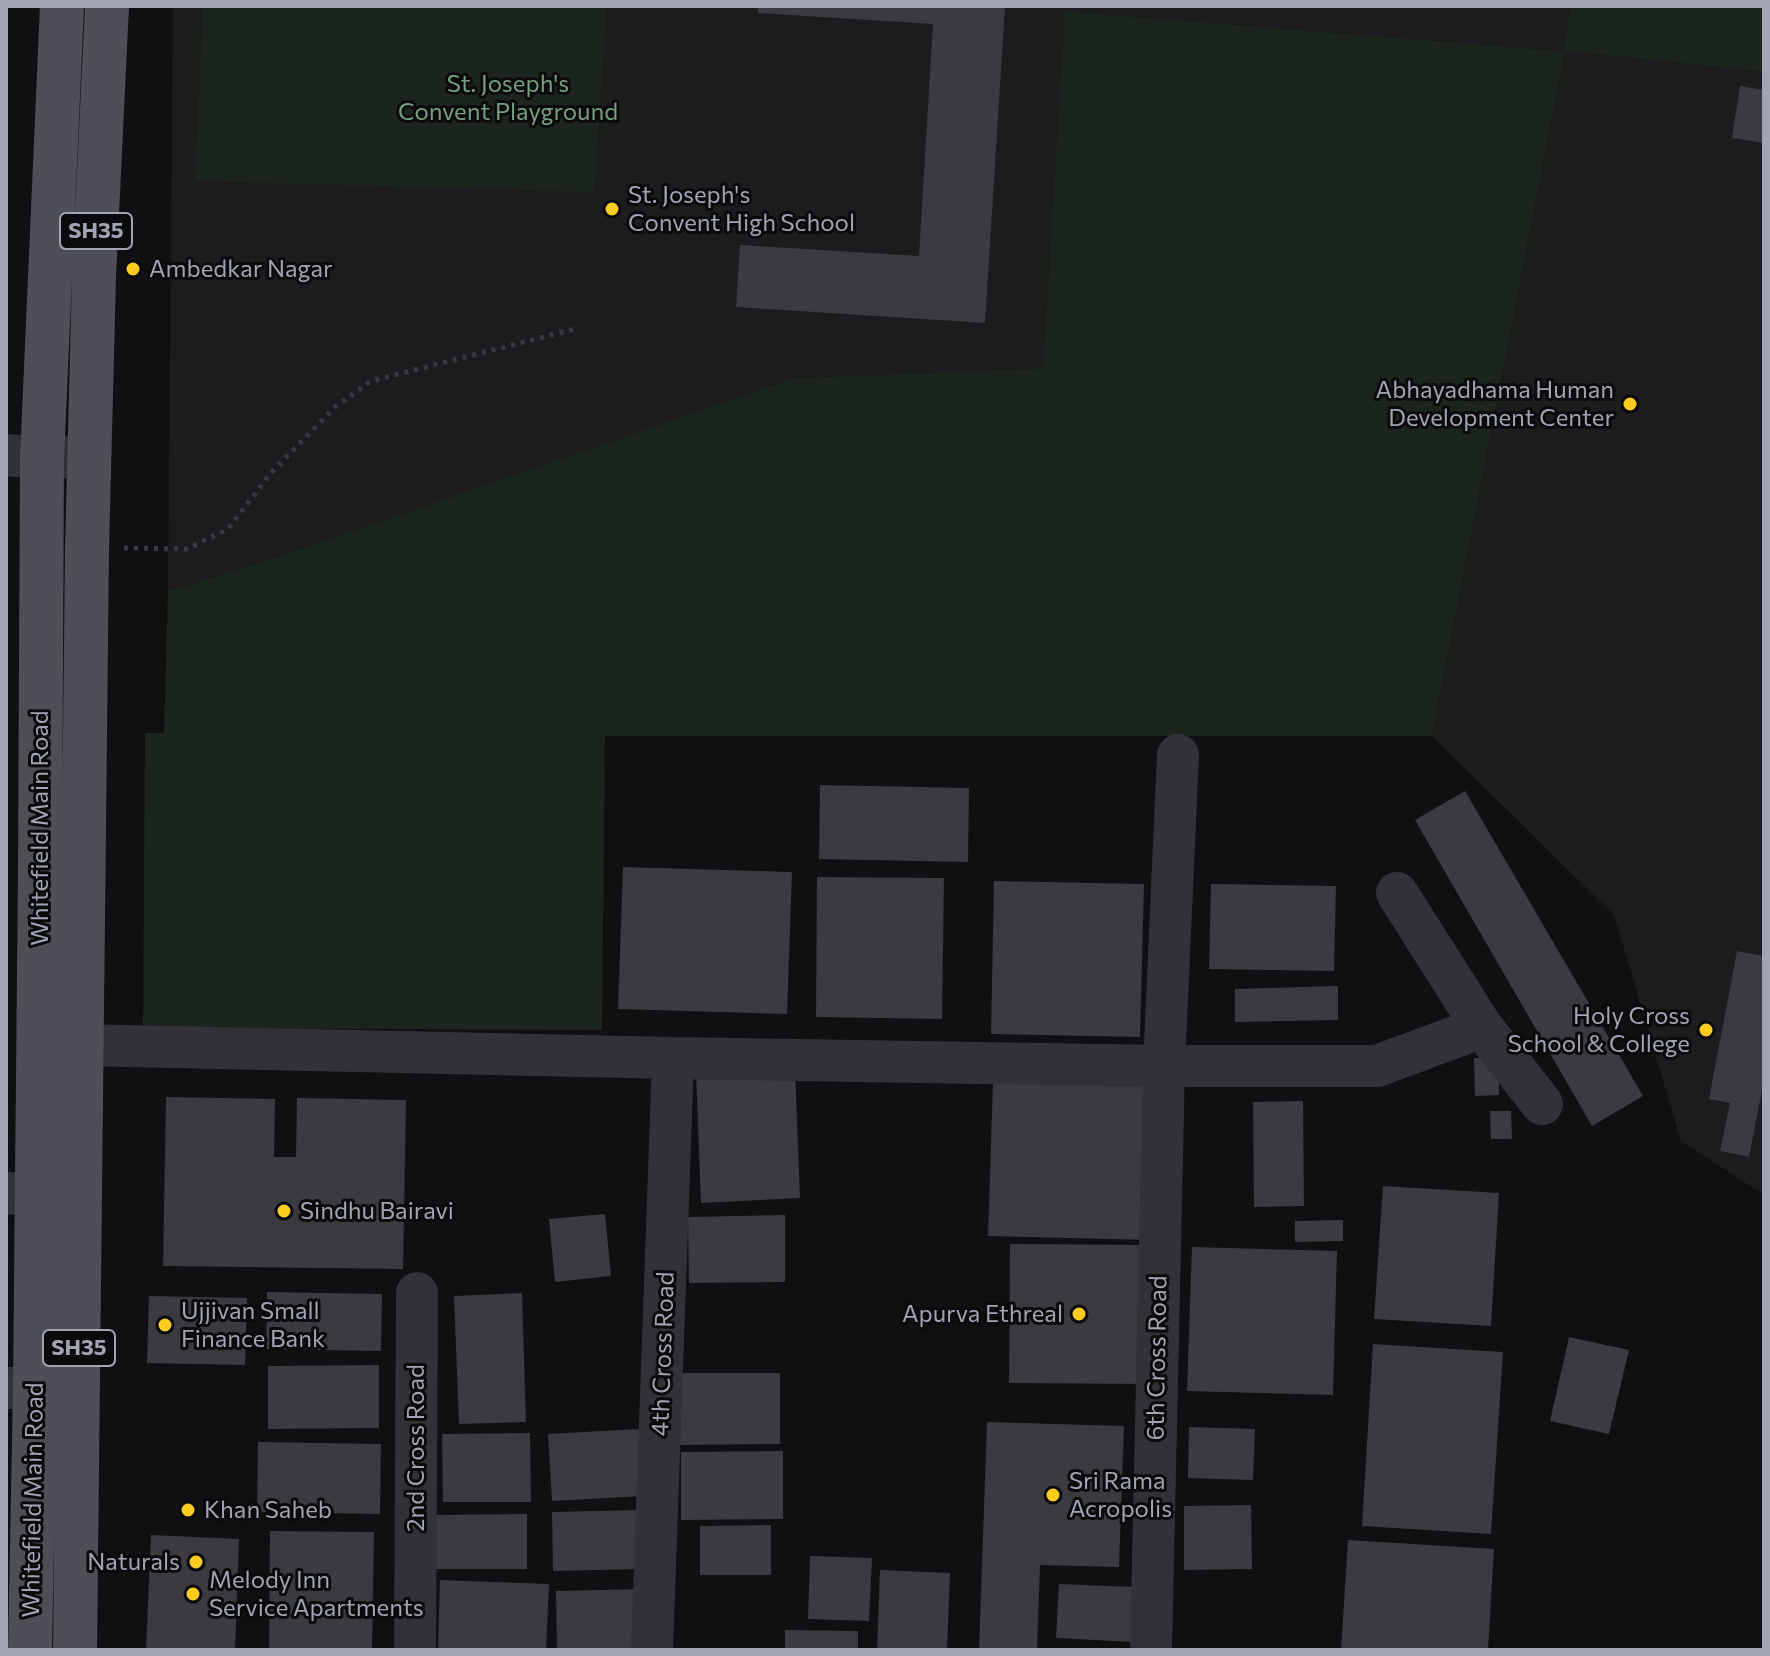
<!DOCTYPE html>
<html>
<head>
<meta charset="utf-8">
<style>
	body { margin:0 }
	#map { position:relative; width:1770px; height:1656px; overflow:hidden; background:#101012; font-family:Commissioner,sans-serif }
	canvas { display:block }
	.frame { position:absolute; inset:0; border:8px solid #a0a4b3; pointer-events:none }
</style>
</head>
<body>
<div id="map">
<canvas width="1770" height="1656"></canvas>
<div class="frame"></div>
</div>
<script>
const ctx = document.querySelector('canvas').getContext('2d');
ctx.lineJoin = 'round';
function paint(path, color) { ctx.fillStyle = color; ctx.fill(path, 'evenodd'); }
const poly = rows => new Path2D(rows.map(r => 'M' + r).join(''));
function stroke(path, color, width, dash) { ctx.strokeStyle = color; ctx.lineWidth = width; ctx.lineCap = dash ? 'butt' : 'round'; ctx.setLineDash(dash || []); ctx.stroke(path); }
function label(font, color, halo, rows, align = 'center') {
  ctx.font = font + ' Commissioner,sans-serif'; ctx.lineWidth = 6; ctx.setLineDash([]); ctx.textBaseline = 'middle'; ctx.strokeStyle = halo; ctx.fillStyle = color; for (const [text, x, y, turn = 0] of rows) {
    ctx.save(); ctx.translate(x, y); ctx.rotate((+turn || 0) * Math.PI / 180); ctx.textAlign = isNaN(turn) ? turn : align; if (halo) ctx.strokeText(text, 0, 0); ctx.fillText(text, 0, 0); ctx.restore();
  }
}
paint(poly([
	[173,6,1570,6,1565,51,1764,72,1764,1195,1681,1141,1614,915,1432,736,1565,51,1066,11,1043,368,794,378,269,560,168,591]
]), '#1c1c1f');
paint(poly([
	[203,6,607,6,594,192,195,181],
	[1570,6,1764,6,1764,72,1565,51,1432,736,605,736,602,1030,143,1028,145,733,164,733,168,591,269,560,794,378,1043,368,1065,11,1564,51]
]), '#1c241e');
paint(poly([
	[758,6,1005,6,985,323,736,307,740,245,919,256,933,24,758,13],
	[1740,86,1764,90,1764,143,1732,138],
	[820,785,969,788,968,862,819,859],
	[1465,791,1643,1096,1592,1126,1415,820],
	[623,867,792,872,787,1014,618,1009],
	[817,877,944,878,942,1019,816,1017],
	[994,881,1144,884,1140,1037,991,1034],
	[1211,884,1336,886,1334,971,1209,969],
	[1737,951,1764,956,1764,1080,1749,1157,1720,1151,1730,1103,1709,1099],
	[1338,986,1338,1020,1235,1022,1235,989],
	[1474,1058,1499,1058,1499,1095,1475,1096],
	[795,1069,800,1198,701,1203,696,1073],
	[993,1081,1155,1085,1150,1240,988,1236],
	[166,1097,275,1099,274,1157,296,1157,297,1098,406,1100,403,1269,163,1266],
	[1303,1101,1304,1206,1254,1207,1253,1102],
	[1490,1111,1511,1111,1512,1139,1491,1139],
	[1383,1186,1499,1193,1491,1326,1374,1319],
	[605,1214,611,1276,555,1282,549,1219],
	[785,1215,785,1282,689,1283,688,1217],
	[1343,1220,1343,1241,1295,1242,1295,1221],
	[1010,1244,1149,1245,1149,1384,1009,1383],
	[1192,1247,1337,1251,1333,1395,1187,1391],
	[267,1292,382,1294,381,1351,266,1349],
	[522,1293,526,1422,459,1424,454,1296],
	[149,1296,247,1298,245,1365,147,1363],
	[1569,1337,1629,1350,1609,1434,1550,1421],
	[1373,1344,1503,1352,1491,1534,1362,1526],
	[379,1365,379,1428,268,1429,268,1366],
	[678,1373,780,1373,780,1444,678,1445],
	[987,1422,1124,1426,1119,1567,1040,1565,1037,1650,979,1650],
	[1189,1427,1255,1429,1253,1480,1188,1478],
	[639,1429,643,1496,552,1501,548,1434],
	[530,1433,531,1502,443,1502,442,1434],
	[258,1442,381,1444,380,1514,257,1512],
	[783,1451,783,1519,681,1520,681,1452],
	[1251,1505,1252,1569,1184,1570,1184,1506],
	[640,1510,641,1569,553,1571,552,1512],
	[527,1514,527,1569,434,1569,434,1515],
	[771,1525,771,1575,700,1575,700,1526],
	[270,1531,374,1532,372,1650,269,1650],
	[151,1535,239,1539,235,1650,146,1650],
	[1348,1540,1494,1549,1488,1650,1341,1650],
	[810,1556,872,1558,869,1621,808,1619],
	[880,1570,950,1573,947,1650,877,1650],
	[440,1580,549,1584,546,1650,438,1648],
	[1059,1584,1134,1587,1131,1642,1056,1638],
	[644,1589,645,1648,557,1650,556,1591],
	[785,1630,858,1631,858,1650,785,1650]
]), '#3a3a3f');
stroke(poly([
	[124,548,187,549,228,529,271,473,335,407,371,381,579,328]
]), '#37383e', 5, [4, 6]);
stroke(poly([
	[6,455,42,458,90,457],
	[1397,893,1482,1027],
	[82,1045,673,1058,1164,1066,1377,1066,1482,1027,1542,1104],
	[6,1193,37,1195],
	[6,1388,35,1388],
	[415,1650,417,1293],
	[652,1650,673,1058],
	[1151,1650,1164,1066,1178,755]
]), '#313137', 42);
stroke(poly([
	[30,1650,35,1388,40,869,42,458,62,6],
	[75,1650,87,550,94,276,107,6]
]), '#4d4e56', 44);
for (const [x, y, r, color] of [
	[612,209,8,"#fccc1e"],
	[133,269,8,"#fccc1e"],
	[1630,404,8,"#fccc1e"],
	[1706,1030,8,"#fccc1e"],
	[284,1211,8,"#fccc1e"],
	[1079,1314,8,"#fccc1e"],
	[165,1325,8,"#fccc1e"],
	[1053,1495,8,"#fccc1e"],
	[188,1510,8,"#fccc1e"],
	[196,1562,8,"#fccc1e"],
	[193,1594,8,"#fccc1e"]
]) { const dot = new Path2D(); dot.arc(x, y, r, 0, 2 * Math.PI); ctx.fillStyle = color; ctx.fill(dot); stroke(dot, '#0b0b0d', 3); }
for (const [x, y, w] of [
	[96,231,72],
	[79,1348,72]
]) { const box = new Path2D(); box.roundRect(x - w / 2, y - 18, w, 36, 6); ctx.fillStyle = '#0b0b0d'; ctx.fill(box); stroke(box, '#a0a4b3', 2); }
label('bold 22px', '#a0a4b3', null, [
	["SH35",96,231],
	["SH35",79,1348]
]);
label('24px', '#76a07d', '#0b0b0d', [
	["St. Joseph's",508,84],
	["Convent Playground",508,112]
]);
label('24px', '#a0a4b3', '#0b0b0d', [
	["St. Joseph's",628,195],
	["Convent High School",628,223],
	["Ambedkar Nagar",149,269],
	["Abhayadhama Human",1614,390,"right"],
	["Development Center",1614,418,"right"],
	["Holy Cross",1690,1016,"right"],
	["School & College",1690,1044,"right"],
	["Sindhu Bairavi",300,1211],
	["Ujjivan Small",181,1311],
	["Finance Bank",181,1339],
	["Apurva Ethreal",1063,1314,"right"],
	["Sri Rama",1069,1481],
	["Acropolis",1069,1509],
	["Khan Saheb",204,1510],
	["Naturals",180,1562,"right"],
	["Melody Inn",209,1580],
	["Service Apartments",209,1608]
], 'left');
label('24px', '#a0a4b3', '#0b0b0d', [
	["Whitefield Main Road",40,828,-90],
	["4th Cross Road",663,1354,-88],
	["6th Cross Road",1157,1358,-89],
	["2nd Cross Road",416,1448,-90],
	["Whitefield Main Road",33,1500,-89]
]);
</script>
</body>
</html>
